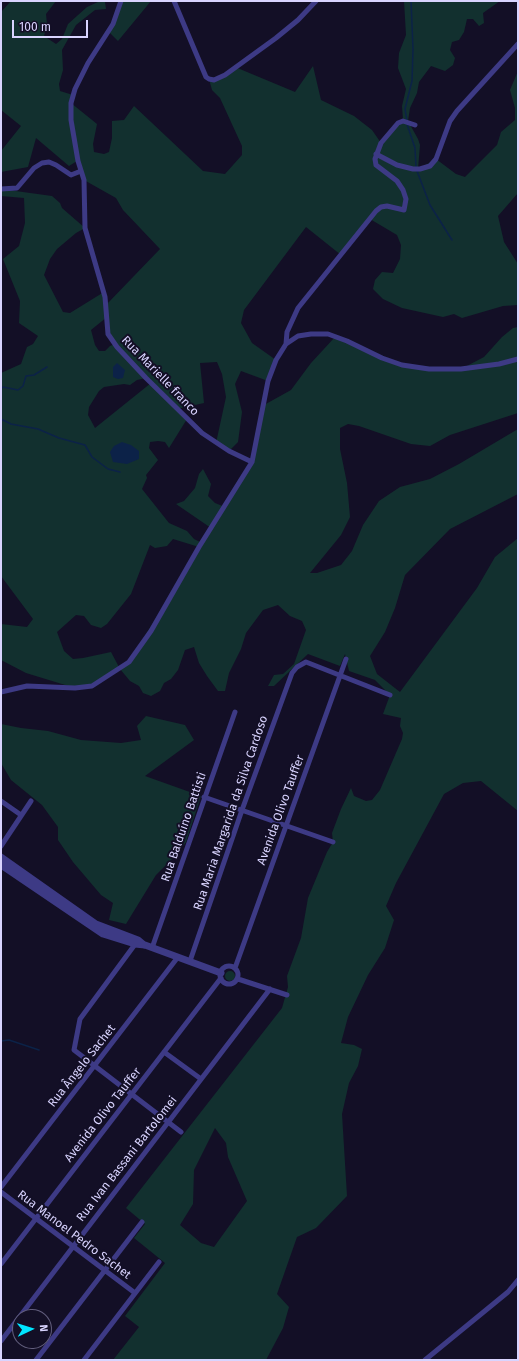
<!DOCTYPE html>
<html>
<head>
<meta charset="utf-8">
<style>
	body { margin:0 }
	#map { position:relative; width:519px; height:1361px; overflow:hidden; background:#130f26; font-family:"Fira Sans",sans-serif }
	canvas { display:block }
	.frame { position:absolute; inset:0; border:2px solid #d9d4ff; pointer-events:none }
	.north { position:absolute; left:12px; top:1309px; width:40px; height:40px; box-sizing:border-box; background:#130f26; border:1px solid #625e7d; border-radius:50%; rotate:86deg; font-size:11px; font-weight:700; line-height:16px; text-align:center; color:#d9d4ff }
	.north::after { content:''; display:block; margin:auto; width:14px; height:18px; background:#00e5ff; clip-path:polygon(50% 0,100% 100%,50% 72%,0 100%) }
	.scale { position:absolute; left:12px; top:20px; width:76px; height:18px; box-sizing:border-box; border:2px solid #d9d4ff; border-top:0; padding-left:5px; font-size:12px; line-height:14px; white-space:nowrap; color:#d9d4ff; -webkit-text-stroke:3px #130f26; paint-order:stroke }
</style>
</head>
<body>
<div id="map">
<canvas width="519" height="1361"></canvas>
<div class="frame"></div>
<div class="north">N</div>
<div class="scale">100 m</div>
</div>
<script>
const ctx = document.querySelector('canvas').getContext('2d');
ctx.lineJoin = 'round';
function paint(path, color) { ctx.fillStyle = color; ctx.fill(path, 'evenodd'); }
const poly = rows => new Path2D(rows.map(r => 'M' + r).join(''));
function stroke(path, color, width, dash) { ctx.strokeStyle = color; ctx.lineWidth = width; ctx.lineCap = dash ? 'butt' : 'round'; ctx.setLineDash(dash || []); ctx.stroke(path); }
function label(font, color, halo, rows, align = 'center') {
  ctx.font = font + ' "Fira Sans",sans-serif'; ctx.lineWidth = 4; ctx.setLineDash([]); ctx.textBaseline = 'middle'; ctx.strokeStyle = halo; ctx.fillStyle = color; for (const [text, x, y, turn = 0] of rows) {
    ctx.save(); ctx.translate(x, y); ctx.rotate((+turn || 0) * Math.PI / 180); ctx.textAlign = isNaN(turn) ? turn : align; if (halo) ctx.strokeText(text, 0, 0); ctx.fillText(text, 0, 0); ctx.restore();
  }
}
paint(poly([
	[11,1,56,1,46,14,47,24,44,36,56,44,62,39,68,24,87,7,98,2,105,2,106,9,95,10,76,25,62,50,63,70,59,84,60,91,73,95,71,103,97,124,93,144,94,152,104,154,109,152,112,138,112,121,124,120,134,106,203,171,225,174,242,155,242,146,220,98,212,90,209,79,214,80,235,67,295,92,313,66,321,100,354,116,372,130,381,143,403,120,402,106,406,89,398,68,399,53,406,35,404,1,500,1,483,13,484,23,479,26,473,19,467,19,464,32,459,40,452,42,450,50,455,58,453,65,445,71,431,66,419,82,417,93,410,108,408,121,418,139,420,145,418,169,436,159,456,174,465,177,497,145,501,132,515,120,515,108,510,90,518,71,518,193,498,216,504,242,518,264,518,305,503,306,462,318,454,314,443,317,402,308,383,299,373,289,375,280,382,272,393,273,400,259,401,245,397,235,370,219,341,255,306,227,244,310,241,323,252,343,276,360,268,381,241,371,235,384,242,412,238,442,229,451,216,443,226,397,222,374,217,362,200,363,204,403,177,409,187,419,169,448,165,442,158,441,150,442,149,448,158,460,146,475,147,478,142,489,169,523,187,531,194,539,202,543,211,528,176,504,184,501,195,488,199,474,203,469,211,484,208,496,215,503,225,507,252,462,264,405,291,390,311,363,335,337,402,365,461,369,484,357,502,337,513,328,518,327,518,413,450,435,430,446,411,444,359,426,348,424,340,428,340,449,347,483,350,517,341,535,310,573,317,573,341,565,352,551,363,525,379,501,400,487,430,479,459,464,518,429,518,494,450,529,405,575,395,608,385,632,370,656,377,674,400,692,477,588,495,557,518,538,518,811,481,781,463,783,444,794,396,883,386,906,394,920,385,948,368,975,348,1017,341,1043,354,1045,362,1049,358,1066,349,1083,342,1114,347,1196,316,1228,297,1237,277,1294,289,1307,283,1328,266,1360,113,1360,139,1327,125,1316,165,1263,134,1238,145,1224,126,1208,282,1008,288,987,287,976,301,938,308,898,327,852,333,842,332,833,341,809,351,788,354,796,366,801,372,800,380,790,402,739,403,733,400,726,401,718,383,714,390,695,375,680,349,671,345,654,340,666,308,654,274,686,268,686,274,675,283,674,294,664,306,630,302,621,290,616,278,605,263,610,246,633,241,649,229,673,225,691,218,691,207,676,199,663,194,647,185,650,178,670,171,679,164,683,160,691,151,696,143,693,139,686,130,681,120,669,92,686,75,688,26,673,1,660,1,624,27,627,33,619,1,576,1,373,21,364,27,347,33,344,38,336,19,323,20,301,3,259,19,246,25,223,24,198,1,196,1,189,52,196,60,203,62,208,85,228,76,233,57,249,50,259,44,275,63,312,70,313,104,292,107,304,160,249,123,210,116,198,84,180,77,161,69,166,36,138,28,167,1,172,1,151,21,126,1,110,1,12],
	[107,317,107,326,115,344,110,346,105,351,99,351,95,345,91,330],
	[146,378,151,383,95,428,88,415,89,407,99,391,104,387,124,384,130,385,137,380],
	[173,539,199,547,129,662,120,669,111,652,83,658,73,659,64,651,57,632,76,615,84,616,91,625,101,628,107,624,131,594,150,545,155,548,167,546],
	[215,1128,226,1143,228,1157,247,1201,214,1247,201,1243,180,1225,193,1204,194,1170],
	[121,1,151,1,118,41,108,31],
	[146,716,185,725,194,740,145,776,201,796,186,842,179,852,156,875,126,924,109,920,113,903,101,895,73,862,58,840,58,827,42,805,11,780,1,763,1,724,21,728,48,731,81,740,121,743,141,740,137,726],
	'225 976a5 5 0 1 1 10 0a5 5 0 1 1-10 0Z'
]), '#12302f');
paint(poly([
	[117,363,125,370,123,378,118,379,113,377,113,367],
	[122,442,131,445,139,451,139,459,127,464,113,462,110,452,114,446]
]), '#0c2248');
stroke(poly([
	[407,121,405,109,412,81,413,49,411,1],
	[407,124,415,148,416,167],
	[417,171,430,205,452,240],
	[1,389,3,387,18,390,23,386,26,376,34,375,47,367],
	[1,419,11,424,38,429,59,438,85,445,92,457,108,469,120,472],
	[1,1041,9,1040,39,1050]
]), '#0c2248', 1.5);
stroke(poly([
	[121,1,113,24,88,63,75,89,71,103,71,120,78,161,84,180,85,228,105,297,108,334,117,347,146,378,202,433,229,451,252,462],
	[174,1,206,77,209,79,214,80,225,75,276,38,298,20,316,1],
	[376,154,397,165,413,169,420,169,430,166,436,159,450,121,457,111,518,44],
	[1,189,17,188,34,168,42,163,49,162,56,165,71,175,81,171],
	[286,344,287,332,298,308,376,211,381,207,387,206,404,210,406,199,403,190,397,181,376,165,375,159,381,143,398,123,403,121,415,125],
	[1,692,27,686,75,688,92,686,129,662,151,631,199,547,252,462,268,381,276,360,286,344,298,336,311,334,328,334,347,341,382,358,402,365,429,369,461,369,499,364,518,359],
	[204,797,333,842],
	[1,801,21,815],
	[1,846,31,801],
	[136,943,80,1019,74,1050,181,1132],
	[152,948,235,712],
	[190,961,242,810,292,673,297,667,306,662,390,695],
	'220 975a9 9 0 1 1 18 0a9 9 0 1 1-18 0Z',
	[235,968,346,659],
	[238,979,287,995],
	[164,1052,201,1079],
	[1,1187,178,957],
	[1,1192,135,1293],
	[1,1264,221,978],
	[1,1341,270,989],
	[36,1360,142,1222],
	[84,1360,159,1262],
	[425,1360,508,1292,518,1280]
]), '#3d3a85', 5);
stroke(poly([
	[1,857,96,924,138,940,144,945],
	[1,865,103,934,135,944,145,945,221,973]
]), '#3d3a85', 7);
label('12px', '#d9d4ff', '#130f26', [
	["Rua Marielle franco",160,376,46],
	["Avenida Olivo Tauffer",281,810,-70],
	["Rua Maria Margarida da Silva Cardoso",231,813,-71],
	["Rua Balduíno Battisti",184,827,-71],
	["Rua Ângelo Sachet",82,1066,-52],
	["Avenida Olivo Tauffer",103,1115,-52],
	["Rua Ivan Bassani Bartolomei",127,1159,-52],
	["Rua Manoel Pedro Sachet",74,1235,37]
]);
</script>
</body>
</html>
